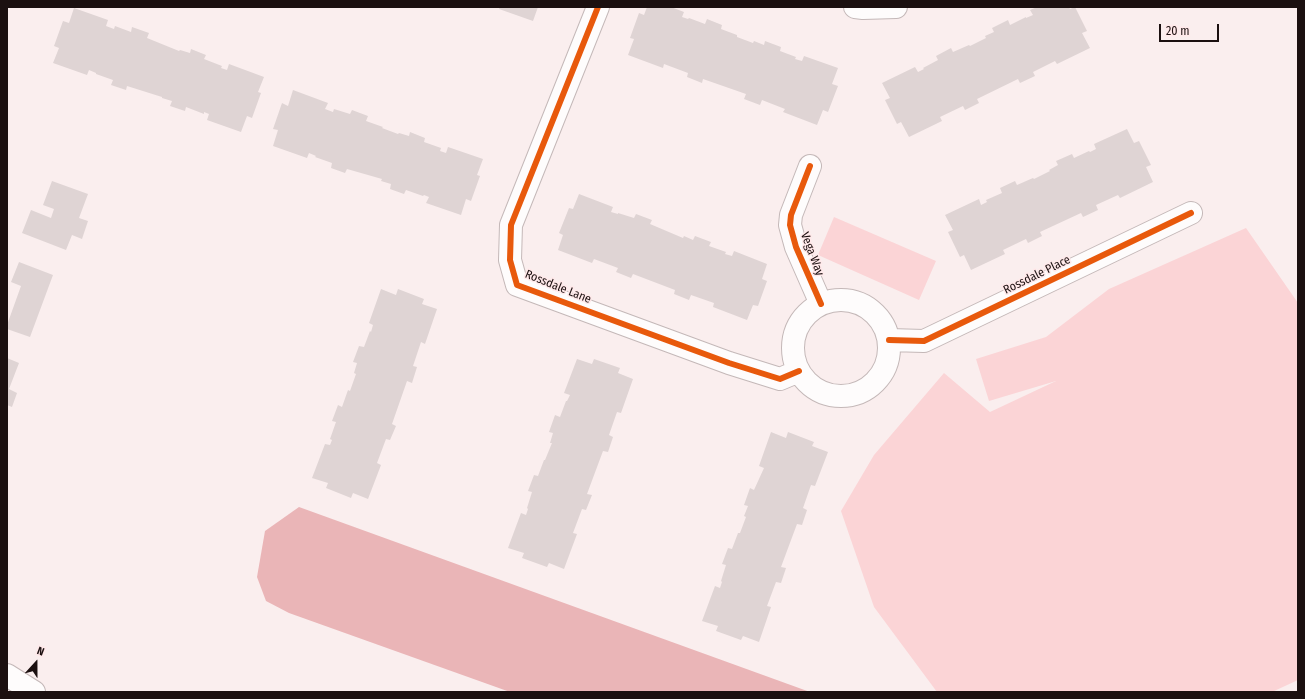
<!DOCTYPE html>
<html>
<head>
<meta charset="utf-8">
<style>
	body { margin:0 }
	#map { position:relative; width:1305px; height:699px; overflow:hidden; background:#faeeee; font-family:"Fira Sans Condensed",sans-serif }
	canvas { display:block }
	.frame { position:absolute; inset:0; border:8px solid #1b1010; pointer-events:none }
	.north { position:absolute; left:16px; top:643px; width:40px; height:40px; -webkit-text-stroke:3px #ffe9ea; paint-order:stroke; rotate:21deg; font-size:11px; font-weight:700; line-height:16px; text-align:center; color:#1b1010 }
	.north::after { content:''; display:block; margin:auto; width:14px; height:18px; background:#1b1010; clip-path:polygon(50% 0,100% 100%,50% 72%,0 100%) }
	.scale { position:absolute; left:1159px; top:24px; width:60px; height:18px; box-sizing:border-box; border:2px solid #1b1010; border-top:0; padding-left:5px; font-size:12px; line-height:14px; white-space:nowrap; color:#1b1010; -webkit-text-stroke:3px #ffe9ea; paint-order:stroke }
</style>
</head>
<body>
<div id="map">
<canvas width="1305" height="699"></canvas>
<div class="frame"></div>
<div class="north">N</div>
<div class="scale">20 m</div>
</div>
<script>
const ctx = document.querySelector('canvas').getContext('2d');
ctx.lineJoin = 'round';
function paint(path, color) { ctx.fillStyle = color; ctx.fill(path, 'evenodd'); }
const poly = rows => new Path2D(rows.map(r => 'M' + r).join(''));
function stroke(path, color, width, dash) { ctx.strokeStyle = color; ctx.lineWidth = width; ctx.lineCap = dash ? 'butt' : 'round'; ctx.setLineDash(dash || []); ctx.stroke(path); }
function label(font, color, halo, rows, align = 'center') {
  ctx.font = font + ' "Fira Sans Condensed",sans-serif'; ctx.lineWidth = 3; ctx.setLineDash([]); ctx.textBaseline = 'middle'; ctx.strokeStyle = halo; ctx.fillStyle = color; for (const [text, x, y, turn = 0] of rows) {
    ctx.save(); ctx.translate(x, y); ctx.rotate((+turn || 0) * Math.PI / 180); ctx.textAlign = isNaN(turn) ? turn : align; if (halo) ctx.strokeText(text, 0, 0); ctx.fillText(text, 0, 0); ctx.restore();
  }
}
paint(poly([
	[834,217,936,261,919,300,818,255],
	[1246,228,1298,303,1298,680,1272,692,937,692,874,607,841,511,874,455,944,373,990,412,1056,381,989,401,976,359,1046,337,1109,289]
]), '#fbd4d6');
paint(poly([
	[299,507,810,692,510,692,289,613,266,601,257,577,265,531]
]), '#eab5b7');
paint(poly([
	[500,7,538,7,533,21,499,9],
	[647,7,671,7,684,12,682,17,688,19,689,18,705,24,707,19,722,25,721,29,737,35,737,37,753,43,754,41,764,45,765,41,781,47,780,51,796,57,795,59,802,61,804,56,838,68,832,84,838,86,828,112,823,110,817,125,783,112,785,109,762,100,760,105,744,99,746,94,703,79,702,83,687,77,688,73,664,64,663,68,628,55,634,39,630,38,639,13,644,15],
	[1037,7,1069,7,1070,9,1075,7,1087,31,1082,33,1090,48,1057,64,1055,61,1033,72,1035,76,1020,83,1018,79,977,99,979,103,965,110,963,106,940,117,942,121,909,137,901,122,897,124,885,100,890,98,882,83,915,67,918,72,924,69,923,68,938,60,936,56,951,48,953,52,969,45,970,46,986,38,985,36,994,32,992,28,1008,20,1010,25,1026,17,1026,18,1033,15,1030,10],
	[74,8,108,20,106,26,114,29,115,26,131,32,132,27,149,33,147,38,179,51,180,50,190,53,191,49,206,55,204,59,222,66,221,68,227,70,229,64,264,77,258,92,261,93,252,118,247,116,241,132,207,120,209,114,204,112,204,114,186,107,185,111,170,106,172,101,162,98,162,97,127,86,126,90,111,85,113,80,96,74,96,73,89,70,87,75,53,63,59,48,54,46,63,21,69,23],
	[293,90,328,103,325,109,333,112,334,109,350,114,352,110,368,116,366,121,383,127,382,128,398,134,399,133,409,136,410,132,425,138,424,142,441,148,440,151,446,153,448,147,483,159,477,175,480,176,471,201,466,199,461,215,426,203,429,197,424,195,423,196,406,190,404,194,390,189,391,184,381,181,382,179,347,169,345,173,331,168,332,163,315,157,316,156,309,153,307,158,273,146,278,130,273,129,282,103,288,106],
	[1127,129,1134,143,1139,141,1151,165,1146,167,1153,182,1120,198,1118,195,1096,205,1098,210,1083,217,1081,213,1040,232,1042,236,1028,243,1026,239,1003,250,1005,254,971,270,964,255,960,257,948,232,953,230,945,215,979,199,981,205,987,202,986,200,1002,193,1000,188,1015,181,1017,185,1033,178,1034,179,1050,171,1049,170,1058,165,1056,161,1072,154,1074,158,1089,151,1090,152,1096,149,1094,144],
	[52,181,88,194,79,218,88,221,82,239,72,235,66,250,22,233,31,210,51,218,54,209,43,205],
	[579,194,613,207,611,212,618,214,618,213,634,218,636,214,652,220,650,224,683,238,684,236,693,240,695,236,711,242,709,246,726,252,725,254,732,256,734,251,767,264,762,279,767,281,758,306,753,305,747,320,713,307,714,303,691,295,689,300,674,294,675,290,633,274,631,278,616,272,618,268,594,259,592,263,558,250,563,235,559,233,569,208,573,209],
	[19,262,53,275,30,337,7,329,7,325,21,286,11,282],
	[381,289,396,295,398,289,424,299,422,304,437,309,425,344,421,342,413,366,417,367,412,383,407,381,392,424,396,426,390,440,386,439,377,463,381,465,368,499,353,493,351,498,326,488,328,483,312,478,325,444,330,445,332,440,330,439,336,422,332,421,338,405,342,407,348,390,350,391,356,374,354,373,357,363,353,362,359,346,364,347,370,331,371,332,373,325,369,323],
	[7,358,19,363,9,389,17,393,12,407,7,405],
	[577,359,592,364,594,359,620,368,618,373,633,379,621,413,617,412,609,435,613,437,608,452,603,451,587,494,592,495,586,510,582,509,573,533,577,534,564,569,549,563,547,567,522,558,524,553,508,548,521,513,526,515,528,509,527,508,532,492,528,491,534,475,538,476,544,460,545,460,552,443,550,443,553,433,549,432,555,415,560,417,566,401,567,401,570,395,564,393],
	[771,432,786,438,788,432,814,442,812,446,828,452,815,486,811,485,803,508,807,510,802,525,797,524,781,567,786,568,781,583,776,582,767,606,771,607,759,642,743,636,741,640,716,631,718,626,702,621,715,586,720,588,722,582,721,581,726,565,722,564,728,548,732,549,738,533,740,533,746,517,744,516,748,506,744,505,750,488,754,490,764,468,759,466]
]), '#dfd4d4');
const minor = poly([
	[598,7,511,225,510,260,517,285,729,363,780,379,799,371],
	[855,7,863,8,896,7],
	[810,166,791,215,790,225,796,247,821,304],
	'793 348a48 48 0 1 1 96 0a48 48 0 1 1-96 0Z',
	[889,340,924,341,1191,213],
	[7,675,34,692]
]);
stroke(minor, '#c4b8b8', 24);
stroke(minor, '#fefcfc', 22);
stroke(poly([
	[598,7,511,225,510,260,517,285,729,363,780,379,799,371],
	[810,166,791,215,790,225,796,247,821,304],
	[889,340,924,341,1191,213]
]), '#e8590c', 6);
label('12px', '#1b1010', '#ffe9ea', [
	["Vega Way",812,254,69],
	["Rossdale Place",1037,275,-26],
	["Rossdale Lane",558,287,22]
]);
</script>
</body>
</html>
